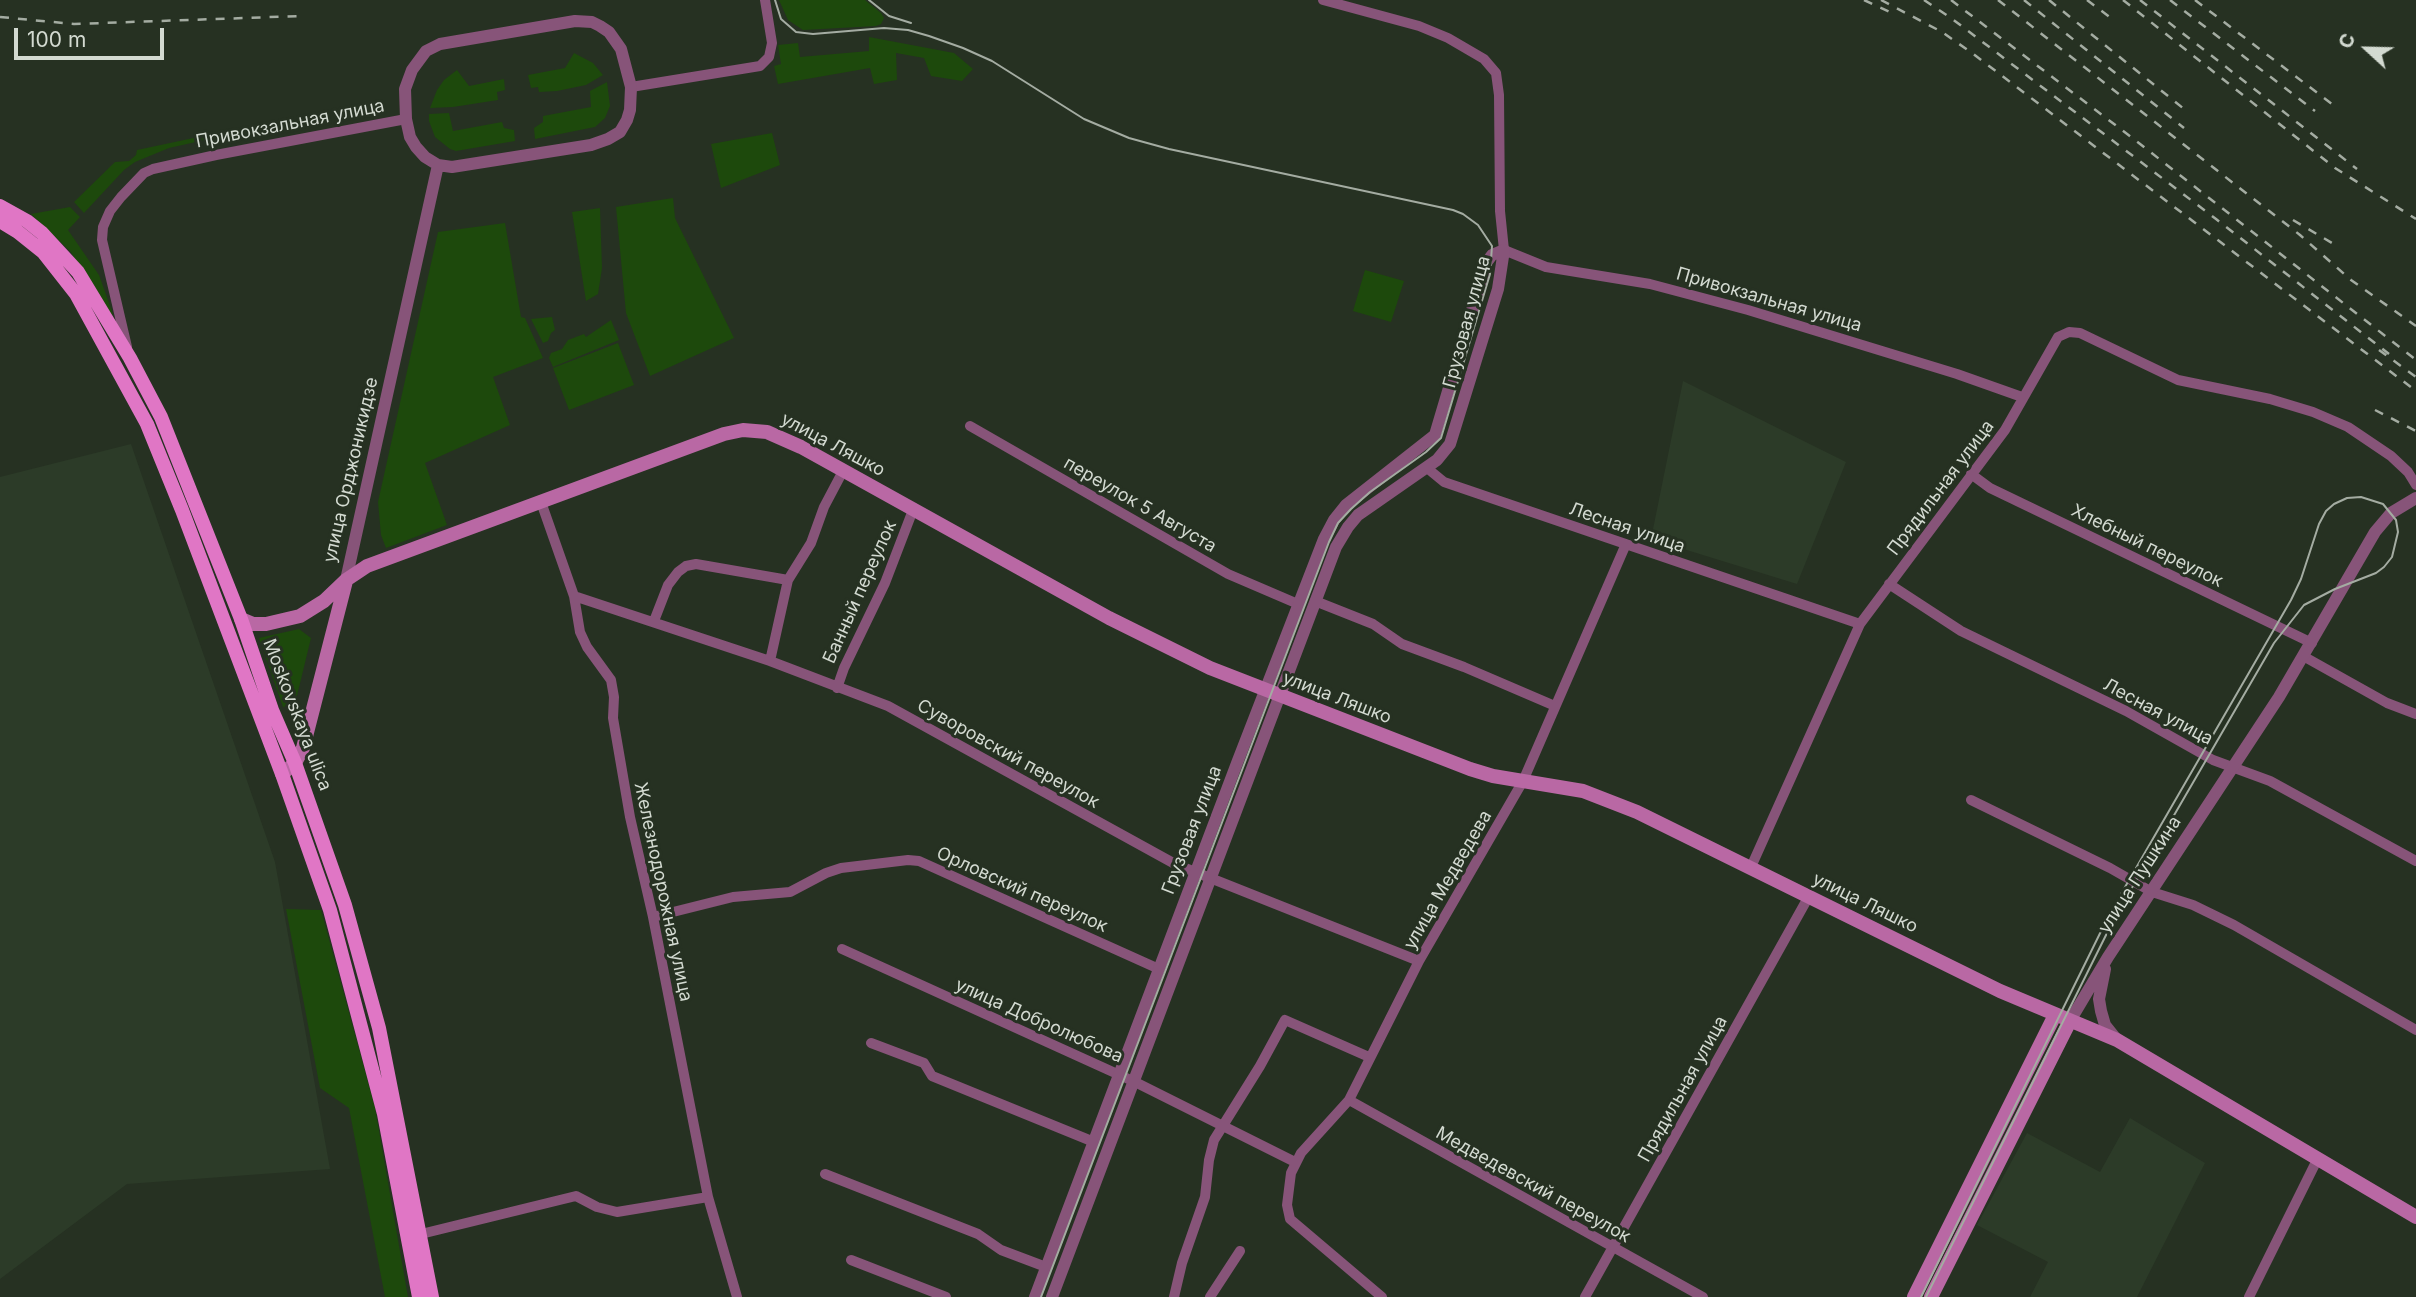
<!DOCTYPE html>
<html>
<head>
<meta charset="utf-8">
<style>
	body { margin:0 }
	#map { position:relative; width:2416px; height:1297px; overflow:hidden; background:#263122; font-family:Inter,sans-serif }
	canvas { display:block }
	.north { position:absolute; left:2332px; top:14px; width:70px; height:70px; -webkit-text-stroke:5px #263122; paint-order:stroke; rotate:292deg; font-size:19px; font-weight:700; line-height:28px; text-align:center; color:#d3dad1 }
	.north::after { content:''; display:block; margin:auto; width:24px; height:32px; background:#d3dad1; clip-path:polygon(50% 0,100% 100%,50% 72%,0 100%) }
	.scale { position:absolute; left:14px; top:28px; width:150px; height:32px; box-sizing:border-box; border:4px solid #d3dad1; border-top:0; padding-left:9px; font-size:21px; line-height:24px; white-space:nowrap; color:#d3dad1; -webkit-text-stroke:5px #263122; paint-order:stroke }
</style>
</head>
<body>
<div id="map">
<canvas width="2416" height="1297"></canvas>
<div class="north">С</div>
<div class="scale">100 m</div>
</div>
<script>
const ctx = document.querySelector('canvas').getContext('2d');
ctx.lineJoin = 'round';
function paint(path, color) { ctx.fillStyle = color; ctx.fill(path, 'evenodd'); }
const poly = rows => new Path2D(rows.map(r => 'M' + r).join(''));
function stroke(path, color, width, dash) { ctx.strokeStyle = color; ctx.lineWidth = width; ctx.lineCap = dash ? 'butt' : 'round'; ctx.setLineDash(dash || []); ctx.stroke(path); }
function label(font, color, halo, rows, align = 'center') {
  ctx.font = font + ' Inter,sans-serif'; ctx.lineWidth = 6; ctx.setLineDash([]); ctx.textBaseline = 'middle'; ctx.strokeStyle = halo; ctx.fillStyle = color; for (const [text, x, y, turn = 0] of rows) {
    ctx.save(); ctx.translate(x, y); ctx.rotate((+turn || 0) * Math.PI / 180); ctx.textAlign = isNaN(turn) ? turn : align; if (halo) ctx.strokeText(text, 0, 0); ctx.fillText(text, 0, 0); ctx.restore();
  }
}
paint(poly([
	[1683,381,1846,462,1797,584,1651,539],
	[131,444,275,862,330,1169,127,1184,0,1279,0,477],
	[2130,1118,2205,1163,2137,1297,2030,1297,2048,1262,1977,1225,2027,1133,2100,1172]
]), '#2c3b28');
paint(poly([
	[779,0,865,0,881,13,884,18,881,24,876,26,803,30,788,20],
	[869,37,954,53,973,69,962,81,931,76,924,58,896,53,897,80,874,84,870,68,778,84,774,66,781,64,778,45,798,43,800,57,869,51],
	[574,53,593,63,603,75,586,85,557,91,539,92,538,87,531,88,528,75,565,68],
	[457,70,469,86,504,79,505,90,497,92,498,100,453,107,430,108,437,90,444,80],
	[607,82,610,106,605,118,595,127,535,139,534,128,543,122,543,116,591,107,590,91],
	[449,113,453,131,502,122,504,128,514,130,515,141,456,151,450,149,435,137,429,121,429,114],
	[236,129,236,133,169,148,135,162,124,170,84,213,74,202,115,162,129,161,136,155,137,150],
	[772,133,780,165,721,188,711,144],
	[673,198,675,218,734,338,650,376,626,313,616,207],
	[70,207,80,217,68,230,99,275,113,314,109,316,90,280,70,251,31,214],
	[600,208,602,268,598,294,586,301,572,212],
	[505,223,521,317,525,318,543,358,493,377,510,425,425,463,447,525,386,548,381,535,378,502,438,232],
	[1365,270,1404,281,1391,322,1353,311],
	[552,317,555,330,551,333,548,341,543,343,531,319],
	[611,320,619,340,553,367,549,358,551,353,562,349,568,340,584,334,586,337],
	[618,343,634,385,569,410,553,368],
	[299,629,311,638,295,704,283,707,259,638],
	[286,909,321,910,375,1108,408,1297,385,1297,349,1108,320,1088]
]), '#1d490c');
stroke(poly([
	[1323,0,1419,26,1448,38,1484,59,1496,73,1499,95,1500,211,1504,250,1546,267,1650,284,1748,310,1957,374,2022,397],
	[631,87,760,66,769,57,772,43,765,0],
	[127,347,102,240,103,227,110,211,121,197,144,173,153,169,216,155,406,119],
	[970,426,1228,574,1298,604],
	[1427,468,1444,482,1860,624],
	[1971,474,1990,488,2312,643],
	[541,502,574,596,580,632,587,647,611,680,614,697,613,718,630,817,653,917,708,1197,737,1297],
	[1889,584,1961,631,2126,711,2213,760,2270,781,2416,861],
	[574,596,770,661,888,706,1175,864,1419,961],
	[1315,601,1373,624,1402,644,1464,667,1555,706],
	[654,621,668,585,678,572,686,566,696,564,788,580],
	[2303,656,2387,703,2416,714],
	[770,661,788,580,811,543,824,507,843,471],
	[837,688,844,668,885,583,913,510],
	[1971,800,2110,868,2152,892,2193,905,2234,925,2416,1030],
	[1751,867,1860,624,2005,430,2058,337,2069,332,2080,333,2178,380,2270,399,2313,412,2348,427,2391,456,2408,472,2416,485],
	[653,917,733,897,790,892,826,873,841,868,908,860,919,861,1159,969],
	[842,949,1135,1082,1295,1162],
	[871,1043,924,1063,932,1076,1094,1142],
	[1349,1100,1703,1297],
	[825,1174,978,1234,1001,1250,1046,1267],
	[421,1234,576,1196,597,1207,617,1212,708,1197],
	[851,1260,946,1297],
	[1174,1297,1182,1263,1205,1197,1209,1160,1214,1140,1260,1066,1285,1020,1369,1057],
	[1210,1297,1240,1251],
	[1382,1297,1290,1219,1287,1205,1291,1173,1301,1153,1349,1100,1419,961,1523,781,1626,544],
	[1585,1297,1809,896],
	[2249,1297,2317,1160]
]), '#875479', 10);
stroke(poly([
	[575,21,592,22,600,26,609,32,621,49,631,87,630,110,627,120,620,132,608,139,591,145,452,167,438,165,425,157,416,147,410,137,406,119,405,89,412,70,426,51,440,44,575,21],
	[346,580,438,165],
	[2105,969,2099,999,2101,1011,2105,1025,2117,1040],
	[2070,1021,2108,957,2279,697,2375,532,2391,513,2416,498],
	[1035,1297,1237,763,1324,539,1334,520,1346,505,1435,435,1486,263,1492,255,1504,250],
	[1052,1297,1336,547,1348,527,1358,515,1437,460,1450,444,1498,289,1504,250]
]), '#875479', 12);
stroke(poly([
	[241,619,253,624,266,624,300,616,324,601,346,580,367,566,724,434,743,430,767,432,801,447,1109,618,1210,668,1470,769,1493,776,1583,791,1637,812,2000,991,2117,1040,2416,1217],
	[282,774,295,763,303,748,346,581],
	[1914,1297,2055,1015],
	[1931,1297,2070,1021]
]), '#b968a4', 14);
stroke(poly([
	[0,206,27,221,42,233,78,272,130,358,161,417,241,619,272,710,295,763,345,905,379,1028,432,1297],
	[0,221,18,232,43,252,76,294,147,424,182,510,282,774,330,910,384,1114,419,1297]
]), '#e076c5', 14);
stroke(poly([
	[775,0,781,19,796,32,813,34,884,28,908,30,929,36,963,48,992,61,1084,119,1129,138,1169,149,1453,210,1463,214,1478,225,1492,246,1490,274,1441,438,1426,452,1370,492,1351,509,1338,523,1329,542,1041,1297],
	[869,0,889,16,911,23],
	[1921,1297,2110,913,2291,600,2301,579,2319,524,2326,511,2334,504,2347,498,2361,497,2383,504,2396,520,2398,532,2392,557,2384,567,2376,573,2335,589,2304,605,2274,643,2115,917,1926,1297]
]), '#a4aca2', 2);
stroke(poly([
	[1864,0,1890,12],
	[1881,0,1942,32,1972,53,2416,391],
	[1924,0,1951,18,2216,219,2389,354],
	[1951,0,2135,140,2416,360],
	[1998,0,2300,235,2351,280,2416,326],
	[2024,0,2184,128],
	[2049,0,2189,113],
	[2087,0,2115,21],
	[2123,0,2335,168,2416,219],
	[2140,0,2357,169],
	[2170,0,2315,111],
	[2195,0,2332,104],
	[0,17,74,24,301,16],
	[2293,220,2332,243],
	[2379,350,2416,377],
	[2375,410,2416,431]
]), '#a4aca2', 2.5, [9, 9]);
label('18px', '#d3dad1', '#263122', [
	["Привокзальная улица",290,124,-11],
	["Привокзальная улица",1769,300,16],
	["Грузовая улица",1467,322,-75],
	["улица Ляшко",833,445,28],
	["улица Орджоникидзе",351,470,-77],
	["Прядильная улица",1941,488,-53],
	["переулок 5 Августа",1140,505,30],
	["Лесная улица",1627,528,19],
	["Хлебный переулок",2147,546,26],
	["Банный переулок",860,592,-66],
	["улица Ляшко",1337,698,21],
	["Лесная улица",2158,712,28],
	["Moskovskaya ulica",297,715,69],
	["Суворовский переулок",1008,754,29],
	["Грузовая улица",1192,830,-69],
	["улица Пушкина",2140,875,-57],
	["улица Медведева",1448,880,-60],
	["Орловский переулок",1022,890,24],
	["Железнодорожная улица",663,892,78],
	["улица Ляшко",1865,903,26],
	["улица Добролюбова",1039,1021,24],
	["Прядильная улица",1683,1089,-61],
	["Медведевский переулок",1533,1185,29]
]);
</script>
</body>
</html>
